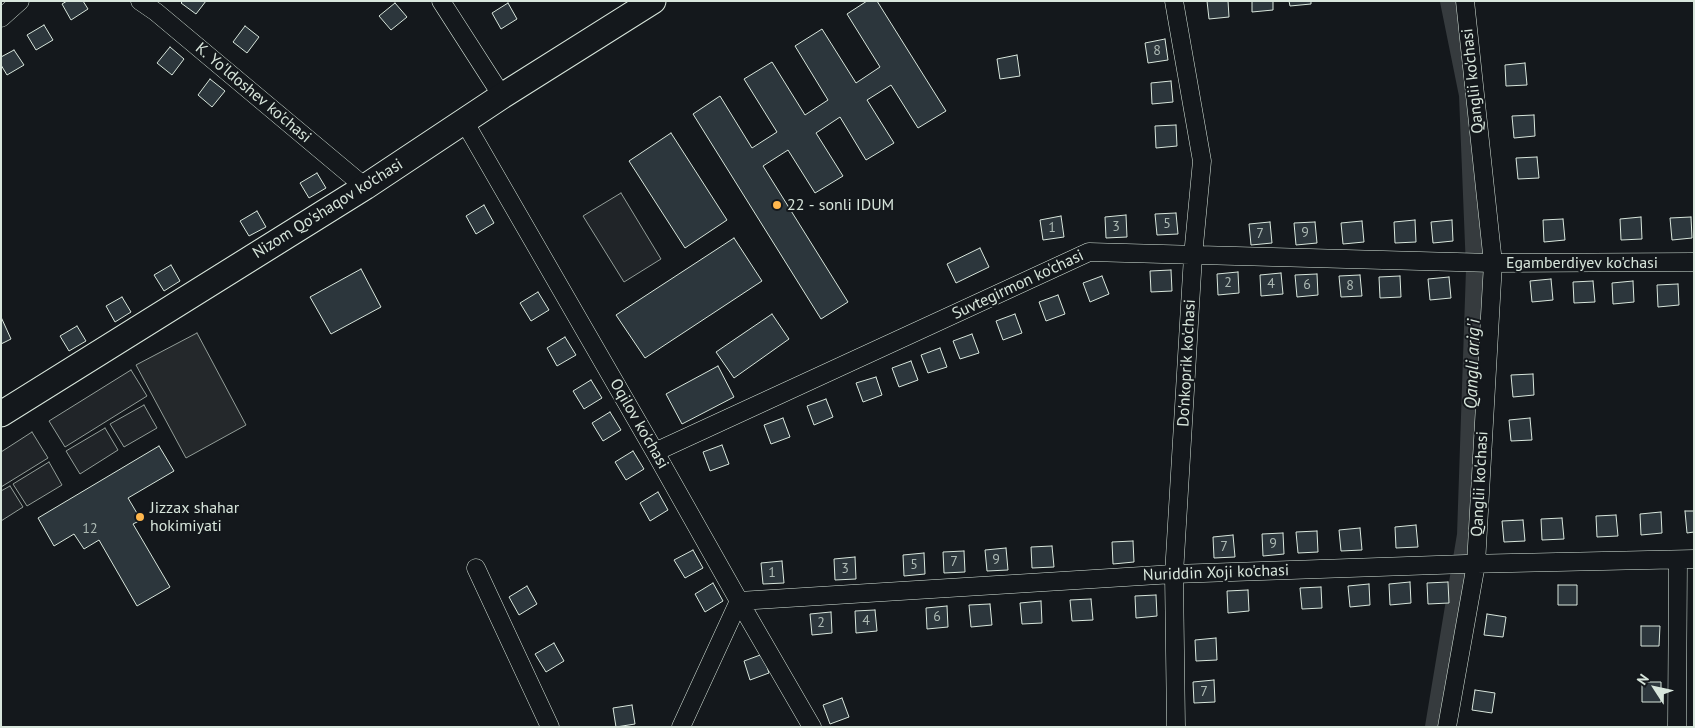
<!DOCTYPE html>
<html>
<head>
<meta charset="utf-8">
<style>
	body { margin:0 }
	#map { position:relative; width:1695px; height:728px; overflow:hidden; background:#14181c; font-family:"PT Sans",sans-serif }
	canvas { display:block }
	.frame { position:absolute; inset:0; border:2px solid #d8e6dc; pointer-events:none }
	.north { position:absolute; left:1630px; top:663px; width:50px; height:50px; -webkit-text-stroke:4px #14181c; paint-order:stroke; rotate:305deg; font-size:14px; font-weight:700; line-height:20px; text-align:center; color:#d8e6dc }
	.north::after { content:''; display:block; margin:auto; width:18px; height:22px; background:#d8e6dc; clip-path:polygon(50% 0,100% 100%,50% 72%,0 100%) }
</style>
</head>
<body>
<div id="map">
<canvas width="1695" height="728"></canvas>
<div class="frame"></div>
<div class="north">N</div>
</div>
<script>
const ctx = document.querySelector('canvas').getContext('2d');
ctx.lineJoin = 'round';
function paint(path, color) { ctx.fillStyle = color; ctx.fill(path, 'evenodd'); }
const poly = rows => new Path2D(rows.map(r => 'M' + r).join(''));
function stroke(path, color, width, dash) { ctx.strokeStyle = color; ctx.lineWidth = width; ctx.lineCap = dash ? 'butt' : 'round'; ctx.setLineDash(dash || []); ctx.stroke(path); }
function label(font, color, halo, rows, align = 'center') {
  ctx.font = font + ' "PT Sans",sans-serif'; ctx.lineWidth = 4; ctx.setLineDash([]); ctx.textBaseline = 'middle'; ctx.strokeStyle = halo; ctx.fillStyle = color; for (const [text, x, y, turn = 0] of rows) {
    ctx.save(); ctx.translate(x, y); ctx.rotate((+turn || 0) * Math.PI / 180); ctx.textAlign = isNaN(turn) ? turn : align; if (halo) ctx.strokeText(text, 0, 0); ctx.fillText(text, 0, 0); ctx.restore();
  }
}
const green = poly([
	[621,193,661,259,624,282,583,216,621,193],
	[131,370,147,396,65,447,49,421,131,370],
	[144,405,157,428,124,447,110,424,144,405],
	[105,428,118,450,80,474,66,451,105,428],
	[32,432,48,458,1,487,1,452,32,432],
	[49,462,62,485,27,506,13,484,49,462],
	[10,486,23,507,1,521,1,491,10,486]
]);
paint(green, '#202428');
stroke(green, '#939e99', 1);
const parking = poly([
	[197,333,246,425,186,458,136,365,197,333]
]);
paint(parking, '#24282b');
stroke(parking, '#939e99', 1);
stroke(poly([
	[1435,727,1467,535,1476,269,1469,95,1450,1]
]), '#363b3e', 20);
const building = poly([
	[67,1,83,1,88,9,71,20,62,4,67,1],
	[183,1,206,1,196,14,181,3,183,1],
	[867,1,877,1,946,111,918,128,891,85,867,100,894,143,866,160,840,117,816,133,843,176,815,193,788,150,763,166,848,302,821,319,693,114,720,96,752,148,777,132,744,79,772,62,805,115,828,100,795,46,822,29,856,83,880,67,847,14,867,1],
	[1207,1,1228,1,1229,17,1209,19,1207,1],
	[1252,1,1273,1,1273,10,1252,12,1252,1],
	[1289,1,1311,1,1311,4,1290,6,1289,1],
	[395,3,407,17,391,30,379,16,395,3],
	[508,3,517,19,501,29,492,13,508,3],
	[44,25,53,40,36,50,27,35,44,25],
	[245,26,259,37,247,53,233,42,245,26],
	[1165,39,1168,60,1148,63,1145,43,1165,39],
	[170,47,184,59,172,75,157,63,170,47],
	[14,50,24,65,7,75,1,65,1,57,14,50],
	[1017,55,1020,76,1000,79,997,59,1017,55],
	[1525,63,1527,85,1506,86,1505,65,1525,63],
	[210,79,225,91,212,107,198,95,210,79],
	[1171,81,1173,102,1152,104,1151,83,1171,81],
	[1534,115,1535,136,1514,138,1512,116,1534,115],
	[1176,125,1177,146,1156,148,1155,126,1176,125],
	[671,133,727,220,685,248,629,161,671,133],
	[1537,157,1539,178,1518,179,1516,158,1537,157],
	[317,173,326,188,309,198,300,183,317,173],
	[484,205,494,223,476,234,466,216,484,205],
	[257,211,266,227,249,236,240,221,257,211],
	[1176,213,1178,234,1157,235,1155,214,1176,213],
	[1126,215,1127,237,1106,238,1105,217,1126,215],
	[1061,216,1064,237,1043,240,1040,220,1061,216],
	[1641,217,1642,239,1621,240,1620,219,1641,217],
	[1691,217,1692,238,1672,240,1670,218,1691,217],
	[1563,219,1565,240,1544,242,1543,220,1563,219],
	[1415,220,1416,242,1395,243,1394,222,1415,220],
	[1452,220,1453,241,1433,243,1431,222,1452,220],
	[1362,221,1364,242,1343,244,1341,223,1362,221],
	[1270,222,1272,243,1251,245,1249,224,1270,222],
	[1315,222,1317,243,1296,245,1294,223,1315,222],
	[734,238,762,281,645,358,616,315,734,238],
	[980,248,989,267,956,283,947,264,980,248],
	[171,265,180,281,164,291,154,275,171,265],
	[361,269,381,307,331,334,310,297,361,269],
	[1171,270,1172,291,1151,292,1150,271,1171,270],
	[1238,272,1239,293,1218,295,1217,274,1238,272],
	[1281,273,1283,294,1261,296,1260,275,1281,273],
	[1317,274,1318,295,1297,297,1295,275,1317,274],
	[1360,275,1362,296,1341,297,1339,276,1360,275],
	[1102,276,1109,294,1090,302,1083,283,1102,276],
	[1400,276,1401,297,1380,298,1379,277,1400,276],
	[1449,277,1451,298,1430,300,1428,279,1449,277],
	[1551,279,1553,300,1532,302,1530,281,1551,279],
	[1593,281,1595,302,1574,303,1573,282,1593,281],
	[1633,281,1634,302,1613,304,1612,283,1633,281],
	[1678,284,1679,305,1658,307,1657,285,1678,284],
	[538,292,549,310,531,321,520,303,538,292],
	[1058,295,1065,314,1046,321,1039,302,1058,295],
	[122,297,131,312,115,322,106,306,122,297],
	[772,314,789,339,734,378,716,352,772,314],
	[1015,314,1022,333,1003,340,996,321,1015,314],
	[1,317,11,339,1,344,1,317],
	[77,326,86,341,69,351,60,336,77,326],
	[972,334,979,353,960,359,953,341,972,334],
	[565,337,576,355,557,366,547,348,565,337],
	[940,348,947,367,928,373,921,355,940,348],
	[911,361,918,380,899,387,892,368,911,361],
	[718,366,734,397,682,424,666,394,718,366],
	[1533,374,1534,395,1513,397,1511,375,1533,374],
	[876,377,882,395,863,402,856,383,876,377],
	[591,380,602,398,584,409,573,391,591,380],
	[826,399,833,417,814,425,807,406,826,399],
	[610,412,621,430,603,441,592,423,610,412],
	[783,418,790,437,771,444,764,425,783,418],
	[1530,418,1532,440,1511,441,1509,420,1530,418],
	[722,445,729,464,710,471,703,452,722,445],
	[159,446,174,471,128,498,141,520,133,524,170,587,137,606,99,540,84,549,74,534,54,546,38,518,159,446],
	[633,451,644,469,626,480,615,462,633,451],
	[658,492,668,510,650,521,640,503,658,492],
	[1685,511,1694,511,1694,532,1687,533,1685,511],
	[1661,512,1662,533,1641,535,1640,514,1661,512],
	[1616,515,1618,536,1597,537,1596,516,1616,515],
	[1562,518,1564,539,1542,540,1541,519,1562,518],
	[1523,520,1525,541,1504,542,1502,521,1523,520],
	[1416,525,1418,547,1396,548,1395,527,1416,525],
	[1360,528,1362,550,1341,551,1339,530,1360,528],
	[1317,531,1318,552,1298,553,1296,532,1317,531],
	[1283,533,1284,554,1263,556,1262,534,1283,533],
	[1233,535,1235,557,1214,558,1213,537,1233,535],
	[1133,541,1134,562,1113,564,1112,542,1133,541],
	[1052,546,1054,567,1032,568,1031,547,1052,546],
	[1006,548,1008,570,987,571,985,550,1006,548],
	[693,550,703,568,685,578,674,560,693,550],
	[964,551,965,572,944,573,943,552,964,551],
	[924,553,925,574,904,576,903,555,924,553],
	[855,557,856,579,835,580,834,559,855,557],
	[782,561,784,583,763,584,761,563,782,561],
	[1410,582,1411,603,1390,605,1389,584,1410,582],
	[1448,582,1449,603,1428,604,1427,583,1448,582],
	[713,583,723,601,705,612,695,594,713,583],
	[1369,584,1370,605,1350,607,1348,586,1369,584],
	[1558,585,1577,585,1577,605,1558,605,1558,585],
	[527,586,537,604,519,615,509,597,527,586],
	[1321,587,1322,608,1302,609,1300,588,1321,587],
	[1248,590,1249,611,1228,613,1227,591,1248,590],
	[1156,595,1157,616,1136,618,1135,596,1156,595],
	[1091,599,1093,620,1072,621,1070,600,1091,599],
	[1041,601,1042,623,1022,624,1020,603,1041,601],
	[990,604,992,625,971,627,969,605,990,604],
	[947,606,948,627,927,629,926,608,947,606],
	[875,610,877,631,856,633,855,611,875,610],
	[831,612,832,633,812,635,810,614,831,612],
	[1487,614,1506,617,1503,637,1484,635,1487,614],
	[1641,626,1660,626,1659,646,1641,646,1641,626],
	[1216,638,1217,660,1196,661,1195,640,1216,638],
	[554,643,564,661,546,672,535,654,554,643],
	[763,654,769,673,750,680,744,661,763,654],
	[1214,680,1215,702,1194,703,1193,682,1214,680],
	[1642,682,1661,682,1661,702,1642,702,1642,682],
	[1475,690,1495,693,1492,713,1472,710,1475,690],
	[842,698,849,717,830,724,823,705,842,698],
	[632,705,635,724,616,727,613,708,632,705]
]);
paint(building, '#2c363c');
stroke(building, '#d8e6dc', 1);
const minor = poly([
	[140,1,156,12,365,187],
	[441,1,502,96],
	[1174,1,1202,161,1193,256,1174,574,1176,727],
	[1,18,20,1],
	[464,121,655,452,739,601,812,727],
	[655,452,1089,252,1493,263,1694,262],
	[476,568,550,727],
	[681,727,739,601,1174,574,1466,564,1694,559],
	[1447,727,1476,564,1493,263,1465,1],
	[1677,727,1678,560]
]);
const secondary = poly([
	[1,414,365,187,502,96,653,1]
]);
stroke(minor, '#d8e6dc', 19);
stroke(secondary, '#d8e6dc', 27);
stroke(minor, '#14181c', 18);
stroke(secondary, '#14181c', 25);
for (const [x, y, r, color] of [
	[777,205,5,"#ffb74d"],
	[140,517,5,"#ffb74d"]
]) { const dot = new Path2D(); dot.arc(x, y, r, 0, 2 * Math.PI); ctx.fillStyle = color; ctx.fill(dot); stroke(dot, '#14181c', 2); }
label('14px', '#adbab4', null, [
	["8",1157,51],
	["5",1167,224],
	["3",1116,227],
	["1",1052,228],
	["9",1305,233],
	["7",1260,234],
	["2",1228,283],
	["4",1271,284],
	["6",1307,285],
	["8",1350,286],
	["12",90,529],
	["9",1273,544],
	["7",1224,547],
	["9",996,560],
	["7",954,562],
	["5",914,565],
	["3",845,569],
	["1",772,573],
	["6",937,617],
	["4",866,621],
	["2",821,623],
	["7",1204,692]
]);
label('16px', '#d8e6dc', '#14181c', [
	["Qanglii ko'chasi",1473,81,-96],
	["K. Yo'ldoshev ko'chasi",253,93,40],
	["Nizom Qo'shaqov ko'chasi",328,209,-32],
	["Egamberdiyev ko'chasi",1582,263],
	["Suvtegirmon ko'chasi",1018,285,-25],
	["Do'nkoprik ko'chasi",1187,363,-87],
	["Oqilov ko'chasi",639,424,60],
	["Qanglii ko'chasi",1480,484,-87],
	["Nuriddin Xoji ko'chasi",1216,573,-2]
]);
label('16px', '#d8e6dc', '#14181c', [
	["22 - sonli IDUM",787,205],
	["Jizzax shahar",150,508],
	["hokimiyati",150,526]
], 'left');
label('italic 18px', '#d8e6dc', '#14181c', [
	["Qangli arig'i",1473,364,-88]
]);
</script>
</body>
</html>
